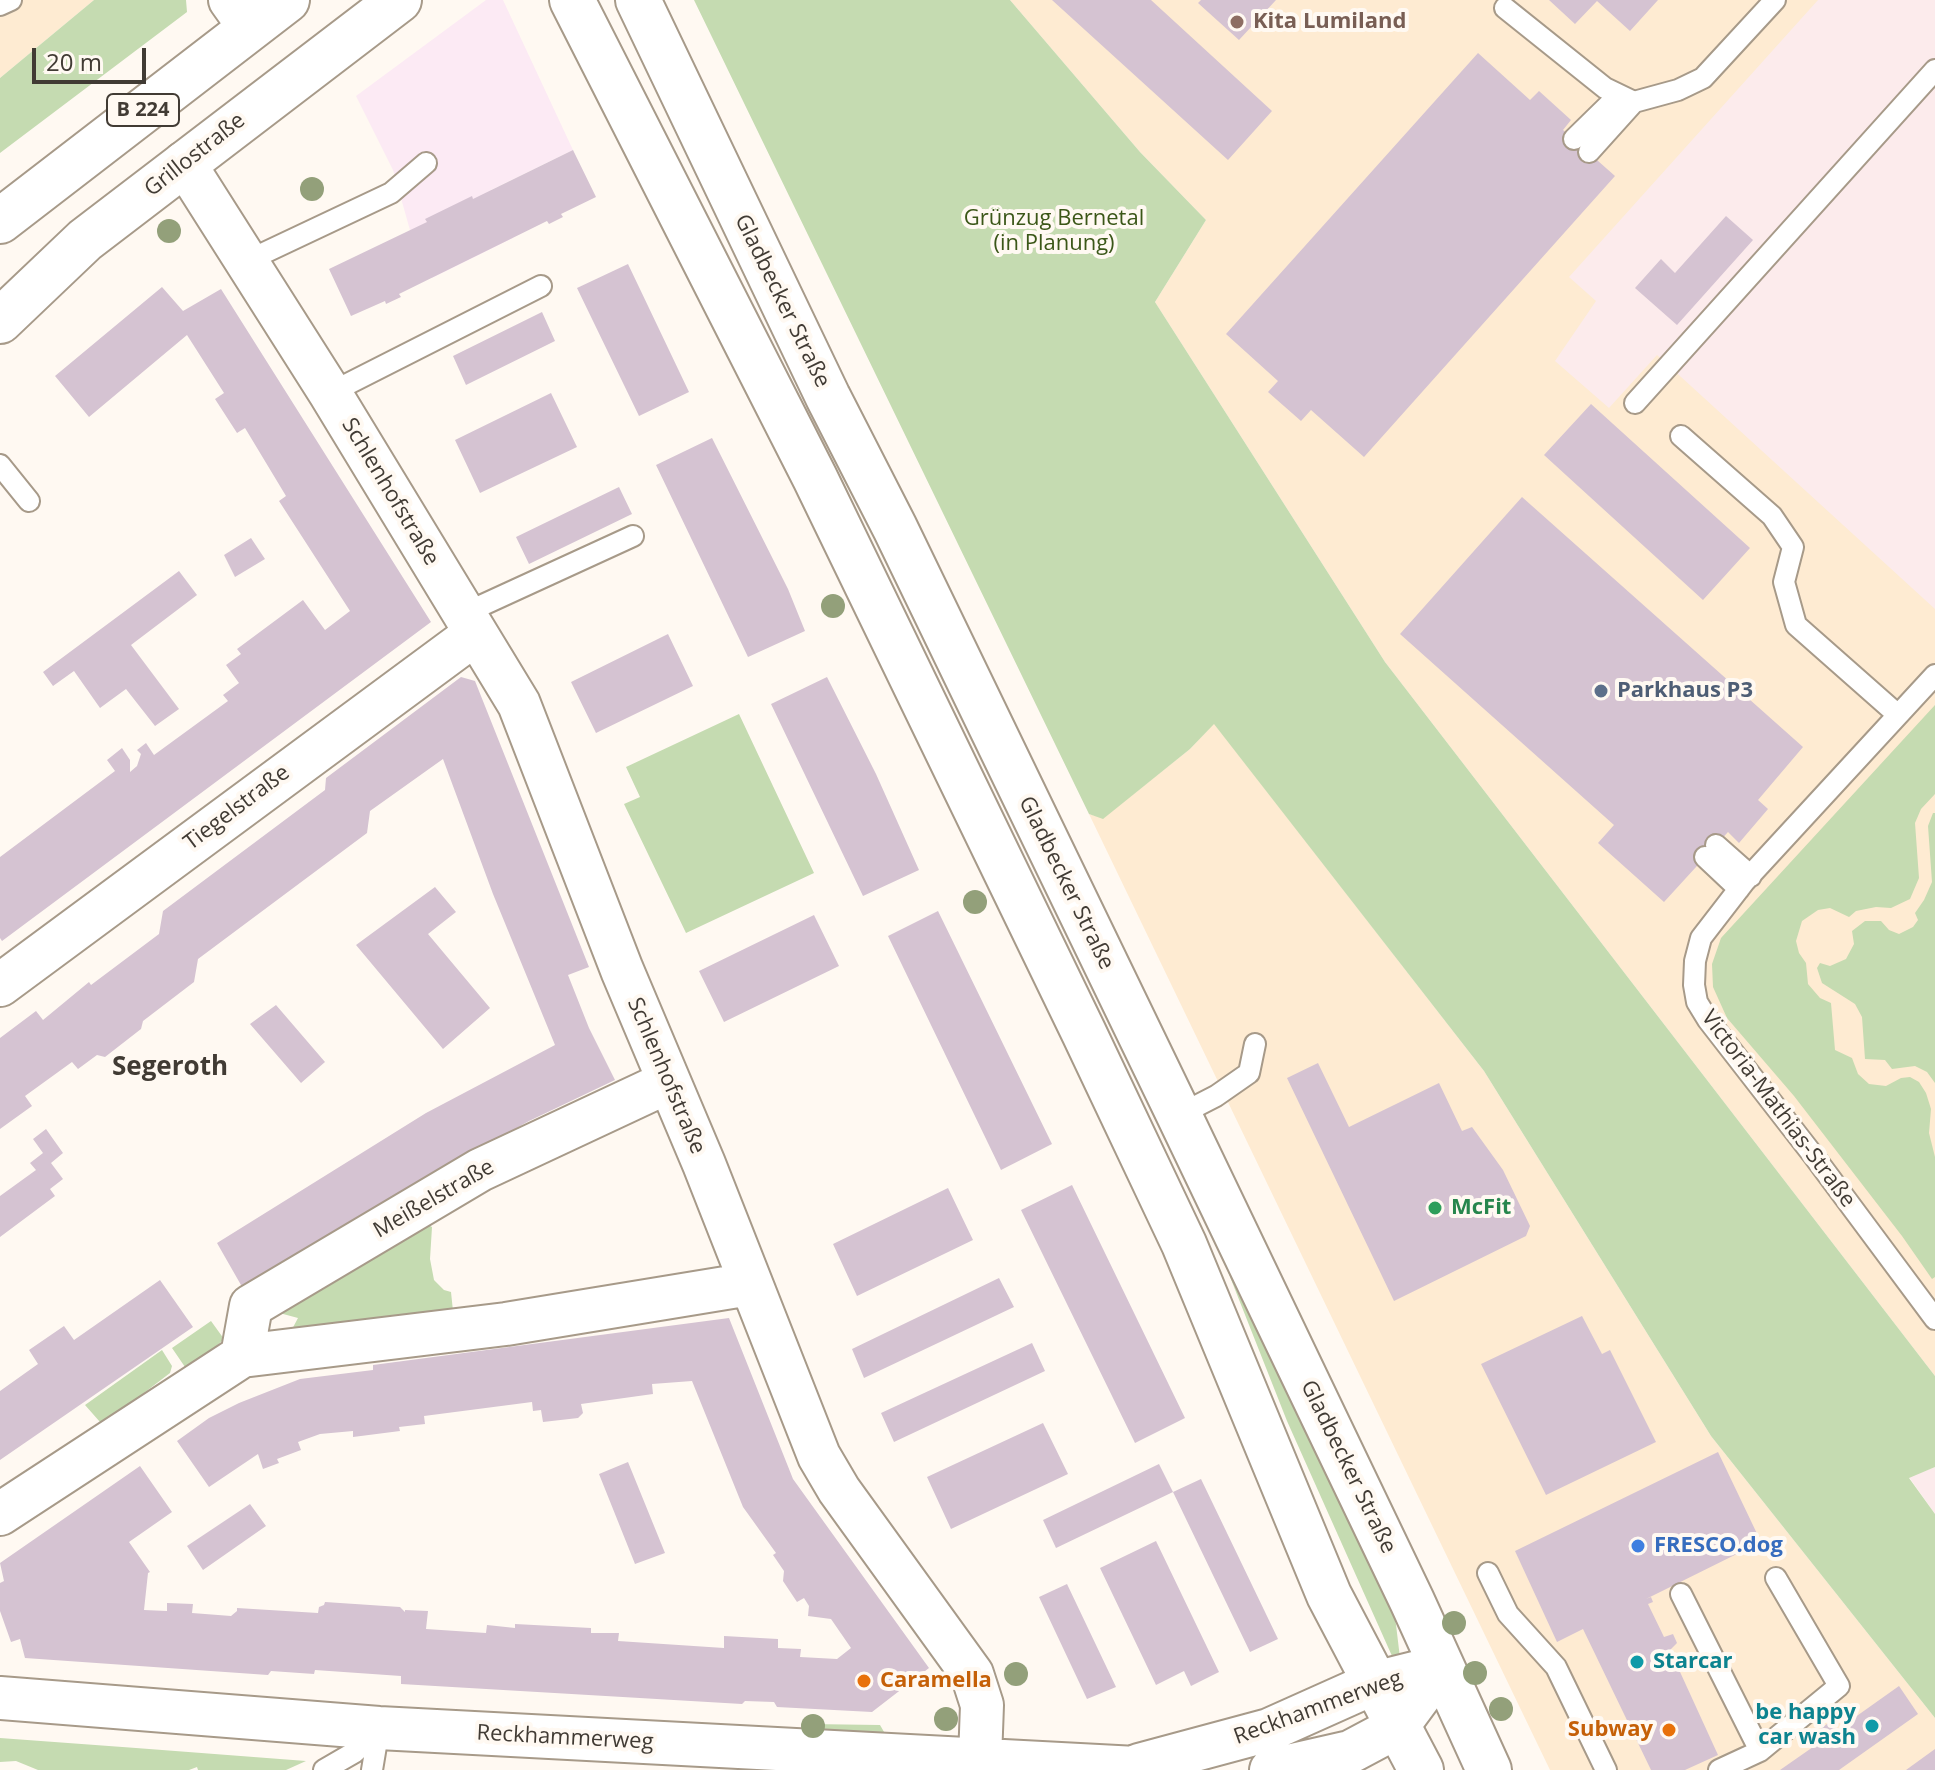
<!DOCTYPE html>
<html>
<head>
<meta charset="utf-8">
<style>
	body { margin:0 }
	#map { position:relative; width:1935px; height:1770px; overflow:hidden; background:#fff9f2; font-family:"Open Sans",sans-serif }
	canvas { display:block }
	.scale { position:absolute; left:32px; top:48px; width:114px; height:36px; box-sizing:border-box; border:4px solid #413b34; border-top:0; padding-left:10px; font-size:24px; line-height:28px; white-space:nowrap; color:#413b34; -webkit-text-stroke:6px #fff9f2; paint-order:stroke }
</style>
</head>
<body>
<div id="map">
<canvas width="1935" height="1770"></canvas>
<div class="scale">20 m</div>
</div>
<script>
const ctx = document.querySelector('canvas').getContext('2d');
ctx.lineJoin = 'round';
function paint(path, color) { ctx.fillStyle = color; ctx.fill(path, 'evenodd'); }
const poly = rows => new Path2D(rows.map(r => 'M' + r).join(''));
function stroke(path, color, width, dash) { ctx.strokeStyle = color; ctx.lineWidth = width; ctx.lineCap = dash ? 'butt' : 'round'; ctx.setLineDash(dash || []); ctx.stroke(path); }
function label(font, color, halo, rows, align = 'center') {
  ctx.font = font + ' "Open Sans",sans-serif'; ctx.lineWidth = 8; ctx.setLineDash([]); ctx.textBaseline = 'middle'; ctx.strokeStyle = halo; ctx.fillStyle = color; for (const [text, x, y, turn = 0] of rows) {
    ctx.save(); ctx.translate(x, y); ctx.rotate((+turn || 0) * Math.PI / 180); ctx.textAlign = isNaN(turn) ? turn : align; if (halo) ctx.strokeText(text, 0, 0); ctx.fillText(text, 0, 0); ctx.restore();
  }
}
paint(poly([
	[0,0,94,0,0,78],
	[1010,0,1935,0,1935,1376,1385,662,1155,302,1206,220,1140,152],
	[1214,723,1484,1071,1711,1436,1935,1718,1935,1770,1550,1770,1089,814,1103,818,1190,749]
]), '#feebd2');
paint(poly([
	[1818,0,1935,0,1935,609,1657,355,1609,408,1555,361,1596,301,1569,277],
	[1935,1467,1935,1514,1909,1477]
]), '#fcebec');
paint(poly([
	[486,0,503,0,573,150,491,190,513,238,432,278,410,230,393,170,356,96]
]), '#fceaf4');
paint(poly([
	[94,0,186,0,187,12,0,153,0,78],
	[694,0,1010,0,1140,152,1206,220,1155,302,1385,662,1935,1376,1935,1467,1909,1478,1935,1514,1935,1718,1711,1436,1484,1071,1214,724,1190,749,1103,819,1089,814],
	[1935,705,1935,794,1921,809,1915,823,1919,878,1910,899,1891,908,1876,907,1856,911,1849,917,1830,908,1818,910,1802,921,1796,941,1799,953,1806,963,1808,984,1820,998,1831,1003,1835,1050,1852,1058,1858,1074,1869,1084,1886,1086,1901,1078,1910,1077,1919,1082,1926,1093,1931,1109,1929,1133,1935,1157,1935,1277,1932,1279,1902,1236,1794,1096,1727,1018,1713,987,1712,964,1721,938],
	[739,714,814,873,686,933,624,804,640,797,626,767],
	[1933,813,1935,813,1935,1083,1927,1072,1915,1066,1892,1069,1885,1060,1865,1059,1862,1017,1855,1004,1822,983,1817,968,1820,963,1830,966,1846,959,1854,944,1852,931,1865,921,1881,921,1889,930,1899,934,1913,927,1918,920,1915,913,1924,900,1932,882,1928,826],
	[423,1222,432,1227,430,1259,434,1280,444,1290,451,1292,453,1311,290,1333,298,1318,272,1311],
	[1219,1249,1394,1608,1400,1658,1392,1656,1287,1421],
	[211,1321,224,1339,210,1352,185,1367,172,1348],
	[162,1350,172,1366,170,1373,106,1422,100,1422,85,1405],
	[809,1724,880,1725,887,1737,809,1736],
	[0,1738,136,1748,306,1761,286,1770,198,1770,197,1767,189,1770,38,1770,16,1761,0,1762]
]), '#c5dbb1');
paint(poly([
	[1052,0,1151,0,1272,111,1228,160],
	[1201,0,1276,0,1239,40,1198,3],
	[1549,0,1658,0,1630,31,1597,1,1575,24],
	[1478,53,1530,100,1539,91,1571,120,1563,130,1615,176,1364,457,1311,410,1301,421,1268,392,1278,381,1226,334],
	[573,150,596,197,561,214,563,217,549,224,547,221,399,294,401,297,386,304,385,301,351,316,329,269,427,222,425,219,472,196,473,199],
	[1726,216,1753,240,1677,325,1635,288,1661,259,1675,273],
	[628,264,689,392,639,416,577,288],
	[162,287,183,311,221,289,431,622,2,941,0,938,0,857,115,771,107,760,122,748,130,760,130,772,137,766,141,754,137,750,146,743,154,755,228,701,223,695,239,683,226,665,241,654,237,649,303,600,325,630,350,611,279,501,286,496,245,428,237,433,215,399,224,393,187,335,89,417,55,376],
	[542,312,555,341,466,385,453,356],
	[551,393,577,447,480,493,455,440],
	[1591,404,1750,548,1703,600,1544,455],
	[712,438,788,589,805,631,748,657,656,465],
	[619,487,632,514,529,564,516,537],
	[1522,497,1803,747,1758,800,1768,809,1739,843,1728,832,1664,902,1598,843,1614,825,1400,634],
	[251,538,265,559,235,577,224,555],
	[179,571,197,595,131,645,179,709,155,726,126,689,100,708,74,671,53,686,43,672],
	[668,634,693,686,596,733,571,682],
	[461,677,475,681,589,967,568,975,589,1028,615,1080,529,1121,454,1163,245,1292,217,1243,426,1113,555,1045,493,894,443,759,370,811,367,833,198,959,194,982,143,1021,141,1029,105,1057,97,1055,78,1069,72,1062,25,1096,32,1106,0,1129,0,1038,36,1011,43,1020,89,982,91,985,159,934,163,911,325,790,326,778],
	[827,677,876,774,919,870,863,896,771,704],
	[435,887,456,912,428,934,490,1008,443,1049,356,945],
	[938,911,1052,1144,1001,1170,888,936],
	[814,915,839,966,724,1022,699,971],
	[276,1005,325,1062,301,1083,250,1024],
	[1318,1063,1349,1127,1439,1083,1462,1131,1472,1127,1503,1170,1530,1226,1526,1236,1394,1301,1287,1078],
	[46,1129,63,1153,51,1163,63,1179,50,1189,55,1196,0,1237,0,1196,36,1170,30,1163,43,1153,33,1139],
	[1072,1185,1185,1418,1135,1443,1021,1210],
	[948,1188,973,1240,857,1296,833,1244],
	[999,1278,1014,1307,864,1378,852,1349],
	[160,1280,193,1327,0,1460,0,1391,38,1364,29,1350,64,1326,74,1340],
	[1582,1316,1602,1354,1610,1350,1656,1442,1546,1495,1481,1364],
	[729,1318,793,1479,929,1668,872,1712,777,1707,774,1702,745,1701,742,1704,401,1684,401,1676,315,1670,314,1674,271,1671,268,1675,25,1658,20,1639,11,1642,0,1611,0,1583,4,1581,0,1563,140,1466,172,1512,129,1542,150,1572,148,1573,144,1610,167,1611,167,1603,193,1604,192,1613,231,1616,237,1611,237,1608,318,1613,319,1607,324,1605,325,1602,400,1607,405,1612,405,1610,428,1611,426,1629,486,1633,487,1625,515,1628,515,1624,591,1628,591,1633,619,1633,618,1641,724,1648,724,1636,778,1639,778,1648,801,1649,800,1657,837,1659,851,1648,831,1619,808,1616,809,1606,804,1598,797,1602,783,1581,784,1571,773,1555,776,1553,743,1507,692,1381,652,1384,653,1394,581,1404,583,1413,578,1418,543,1422,541,1410,533,1411,532,1402,424,1416,425,1424,399,1427,400,1431,353,1437,353,1431,320,1434,298,1442,301,1450,277,1459,279,1463,263,1469,258,1454,209,1487,177,1441,209,1418,239,1403,300,1379,373,1370,373,1365],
	[1032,1343,1045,1371,894,1442,881,1413],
	[1043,1423,1068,1474,951,1529,927,1477],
	[1718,1452,1761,1542,1646,1599,1651,1597,1653,1602,1648,1604,1664,1637,1673,1634,1677,1643,1670,1650,1718,1755,1685,1770,1651,1770,1583,1629,1557,1642,1515,1551],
	[628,1462,665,1553,635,1564,599,1474],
	[1159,1464,1173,1492,1056,1548,1043,1520],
	[1201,1479,1278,1639,1250,1652,1173,1492],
	[250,1504,266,1526,203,1570,187,1546],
	[1156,1541,1219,1672,1191,1686,1184,1671,1156,1685,1100,1568],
	[1067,1584,1116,1687,1087,1699,1039,1597],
	[1899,1686,1918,1714,1839,1770,1780,1770,1813,1747,1807,1739,1831,1721,1837,1730],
	[1935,1749,1935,1770,1906,1770]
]), '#d5c3d2');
const service = poly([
	[0,5,11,0],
	[1505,8,1605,88,1634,102,1678,90,1703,78,1775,0],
	[1574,139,1619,95],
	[1589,152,1634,102],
	[247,261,391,193,426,163],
	[330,393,541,286],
	[1635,403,1935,70],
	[1681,436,1772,516,1793,547,1784,582,1796,625,1898,715],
	[0,465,29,501],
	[463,614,633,536],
	[1935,675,1745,881,1701,938,1695,961,1694,985,1697,1002,1708,1020,1813,1155,1935,1319],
	[1716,845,1751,876],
	[1705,857,1739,889],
	[1179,1115,1216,1096,1249,1073,1255,1044],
	[1488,1573,1508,1614,1556,1667,1606,1770],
	[1681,1594,1760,1751],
	[324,1770,355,1752,379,1728],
	[372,1770,379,1728],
	[1719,1770,1760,1751,1839,1686,1776,1578]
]);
const minor = poly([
	[230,0,250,28],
	[184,163,330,393,519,704,622,970,704,1164,819,1456,839,1490,972,1674,982,1705,980,1759],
	[0,985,475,634],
	[242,1356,506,1324,750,1284],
	[0,1514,242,1356,251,1306,480,1170,668,1082],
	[0,1698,379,1728,1174,1770],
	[1139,1765,1269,1730,1374,1683,1442,1666],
	[1271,1770,1350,1752,1397,1727,1442,1666]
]);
const primary = poly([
	[572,0,815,478,1084,1033,1184,1244,1329,1595,1421,1770],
	[638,0,828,397,895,528,1179,1115,1412,1601,1489,1770],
	[0,221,287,0],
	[0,321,85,240,399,0]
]);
stroke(service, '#a79a89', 24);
stroke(minor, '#a79a89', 46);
stroke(primary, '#a79a89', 48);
stroke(service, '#fff', 20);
stroke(minor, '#fff', 42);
stroke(primary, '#fff', 44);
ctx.fillStyle = '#93a07a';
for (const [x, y] of [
	[312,189],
	[169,231],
	[833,606],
	[975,902],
	[1454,1623],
	[1475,1673],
	[1016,1674],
	[1501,1709],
	[946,1719],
	[813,1726]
]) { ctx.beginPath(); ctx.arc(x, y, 12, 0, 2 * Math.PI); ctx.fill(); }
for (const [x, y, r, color] of [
	[1237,22,8,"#8d6e63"],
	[1601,691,8,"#5c6f8a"],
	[1435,1208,8,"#2e9e5b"],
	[1638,1546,8,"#3f7fe0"],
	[1637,1662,8,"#0f9aa8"],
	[864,1681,8,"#e8710a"],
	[1872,1726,8,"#0f9aa8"],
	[1669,1730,8,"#e8710a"]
]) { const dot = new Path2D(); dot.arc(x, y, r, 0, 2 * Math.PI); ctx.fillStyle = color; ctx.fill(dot); stroke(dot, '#fff9f2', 3); }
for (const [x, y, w] of [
	[143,110,72]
]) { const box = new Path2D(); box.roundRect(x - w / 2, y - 16, w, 32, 6); ctx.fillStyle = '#fff9f2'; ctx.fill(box); stroke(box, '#413b34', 2); }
label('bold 20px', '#413b34', null, [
	["B 224",143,110]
]);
label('bold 22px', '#785e54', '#fff9f2', [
	["Kita Lumiland",1253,22]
], 'left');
label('22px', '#413b34', '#fff9f2', [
	["Grillostraße",195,155,-38],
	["Gladbecker Straße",782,301,64],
	["Schlenhofstraße",390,492,59],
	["Tiegelstraße",237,808,-37],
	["Gladbecker Straße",1066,883,64],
	["Schlenhofstraße",666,1076,67],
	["Victoria-Mathias-Straße",1778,1109,53],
	["Meißelstraße",434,1199,-30],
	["Gladbecker Straße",1348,1467,64],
	["Reckhammerweg",1318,1708,-20],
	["Reckhammerweg",565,1738,3]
]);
label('22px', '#3b5718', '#fff9f2', [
	["Grünzug Bernetal",1054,219],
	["(in Planung)",1054,244]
]);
label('bold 22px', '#4e5e75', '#fff9f2', [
	["Parkhaus P3",1617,691]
], 'left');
label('bold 22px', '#27864d', '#fff9f2', [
	["McFit",1451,1208]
], 'left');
label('bold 22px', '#366cbe', '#fff9f2', [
	["FRESCO.dog",1654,1546]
], 'left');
label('bold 22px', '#0d838f', '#fff9f2', [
	["Starcar",1653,1662],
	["be happy",1856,1713,"right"],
	["car wash",1856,1738,"right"]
], 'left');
label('bold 22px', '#c56008', '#fff9f2', [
	["Caramella",880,1681],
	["Subway",1653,1730,"right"]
], 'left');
label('bold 26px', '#413b34', '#fff9f2', [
	["Segeroth",170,1068]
]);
</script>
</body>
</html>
